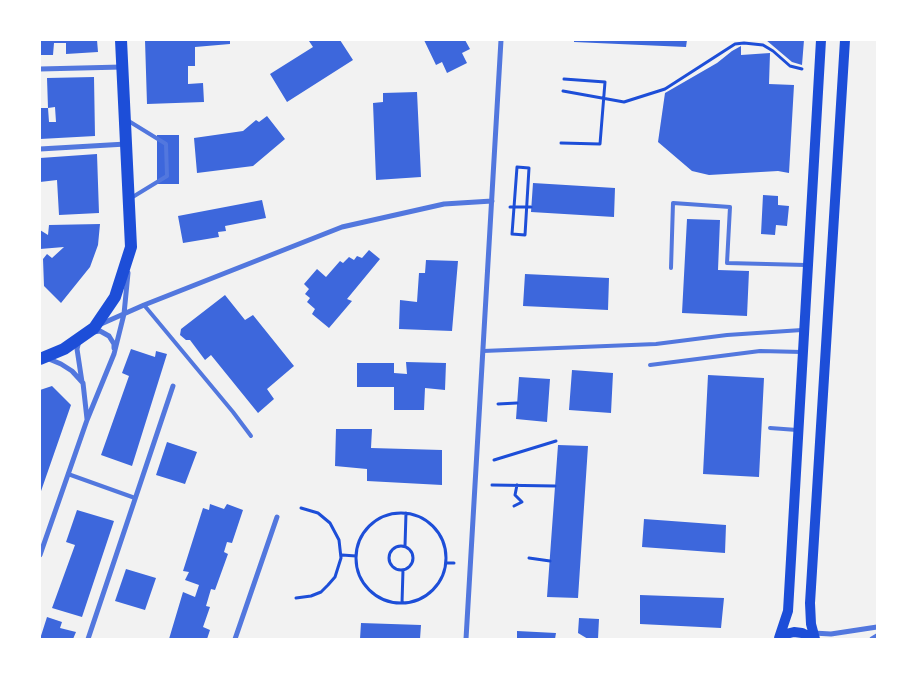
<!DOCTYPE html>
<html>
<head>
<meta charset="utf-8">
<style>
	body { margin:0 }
	#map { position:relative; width:917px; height:679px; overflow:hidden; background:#f2f2f2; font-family:Manrope,sans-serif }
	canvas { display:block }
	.frame { position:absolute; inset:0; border:41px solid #fff; pointer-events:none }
</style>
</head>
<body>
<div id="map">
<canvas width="917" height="679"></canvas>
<div class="frame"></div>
</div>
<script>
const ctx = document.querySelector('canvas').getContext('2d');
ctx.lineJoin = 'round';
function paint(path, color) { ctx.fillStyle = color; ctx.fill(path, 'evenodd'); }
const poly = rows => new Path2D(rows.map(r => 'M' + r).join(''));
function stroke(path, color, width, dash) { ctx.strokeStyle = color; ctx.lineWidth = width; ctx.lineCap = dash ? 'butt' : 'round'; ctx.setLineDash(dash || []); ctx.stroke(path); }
paint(poly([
	[40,40,97,40,98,52,66,54,66,43,54,43,53,55,40,55],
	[145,40,230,40,230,44,195,47,195,66,188,66,188,84,203,83,204,102,147,104],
	[310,40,340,40,353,60,287,102,270,74,313,47,309,41],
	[424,40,465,40,470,49,462,53,467,63,447,73,442,62,436,65],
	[574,40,687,40,686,47,574,42],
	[766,40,804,40,802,65,792,62],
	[741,46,741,55,770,53,769,84,794,85,789,173,778,171,709,175,692,171,658,142,665,93,717,63,732,51],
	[94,77,95,136,40,139,40,108,48,108,47,78],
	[55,107,56,122,49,122,48,108],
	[417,92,421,177,376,180,373,103,383,102,383,93],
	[267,116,285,139,253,166,197,173,194,138,243,131,256,120,259,122],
	[157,135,179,135,179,184,157,184],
	[97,154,99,213,59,215,57,180,40,182,40,158],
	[533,183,615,188,614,217,531,212],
	[763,195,778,196,778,205,789,206,787,226,776,225,775,235,761,234],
	[262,200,266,218,225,226,226,231,218,232,219,237,183,243,178,216],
	[687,219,720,220,718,270,749,271,747,316,682,313],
	[100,224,98,245,90,267,61,303,44,286,43,259,47,254,52,258,64,247,40,249,40,230,48,235,49,225],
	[369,250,380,259,347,299,352,301,329,328,312,314,315,309,307,302,310,298,305,294,309,289,304,284,317,269,326,277,340,261,343,263,349,257,354,260,357,256,362,258],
	[426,260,458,261,452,331,399,329,400,300,417,302,419,273,425,273],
	[525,274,609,278,608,310,523,306],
	[225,295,245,320,253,315,294,366,267,389,274,399,258,413,211,355,205,360,190,340,186,340,180,335,181,329],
	[131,349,155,357,156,351,167,354,132,466,101,455,129,376,122,373],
	[406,362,446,363,445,390,425,388,424,410,394,410,394,387,357,387,357,363,394,363,394,373,407,374],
	[572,370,613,373,611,413,569,410],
	[708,375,764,378,759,477,703,474],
	[519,377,550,379,547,422,516,419],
	[52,386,71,405,40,494,40,390],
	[336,429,372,429,371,448,442,450,442,485,367,481,367,469,335,466],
	[167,442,197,452,185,484,156,475],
	[558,445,588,446,578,598,547,597],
	[210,504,224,509,227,504,243,510,232,543,227,542,224,552,228,554,215,590,211,589,206,606,210,607,203,627,210,630,207,639,169,639,183,592,195,597,199,585,185,580,189,572,183,571,203,508,209,510],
	[77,510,114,521,82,617,52,608,75,545,66,542],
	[644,519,726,525,725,553,642,547],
	[126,569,156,578,145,610,115,601],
	[640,595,724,598,721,628,640,624],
	[47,617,62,622,60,628,76,632,73,639,40,639],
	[579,618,599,619,598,639,588,639,578,633],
	[361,623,421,625,420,639,360,639],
	[517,631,556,633,555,639,517,639]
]), '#3d67dc');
stroke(poly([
	[563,91,624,102,665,89,735,44,744,43,763,45,773,51,790,66,802,69],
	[561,143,600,144,605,82,564,79],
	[517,167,529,168,525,235,512,234,517,167],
	[510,207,531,207],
	[498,404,517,403],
	[494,460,556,441],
	[492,485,555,486],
	[514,506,522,502,515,495,517,485],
	'356 558a45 45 0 1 1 90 0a45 45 0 1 1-90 0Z',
	'389 558a12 12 0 1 1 24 0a12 12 0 1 1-24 0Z',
	[405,546,406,513],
	[342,555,356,556],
	[529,558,550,561],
	[446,563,454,563],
	[296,598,311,596,321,592,328,585,335,577,341,558,339,540,330,523,318,513,301,508],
	[402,603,403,570]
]), '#1d4ed8', 3);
stroke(poly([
	[127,120,166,144,167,176,131,198],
	[671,268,673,203,730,207,727,263,806,265],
	[144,305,233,412,251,436],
	[483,351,656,344,727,335,802,330],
	[650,365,760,351,802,352],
	[770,428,797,430],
	[68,474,135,498]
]), '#5277de', 4);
stroke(poly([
	[40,69,122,67],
	[40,149,126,144],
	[101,324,144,305,342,227,444,204,492,201],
	[93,332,100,331,109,336,114,344,114,348],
	[79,341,77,349,82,382],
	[49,359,61,364,72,371,83,383,87,419],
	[40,555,87,420,114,354,124,314,128,273],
	[813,633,831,634,877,627],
	[88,639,173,386],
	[235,639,277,517],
	[466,639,501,40],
	[872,639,877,636]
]), '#5277de', 5);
stroke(poly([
	[779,638,788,611,821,40],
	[779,639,786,634,794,632,802,633,813,639],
	[815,639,811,624,810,603,845,40]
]), '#1d4ed8', 10);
stroke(poly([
	[40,359,64,349,94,328,115,297,131,247,121,40]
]), '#1d4ed8', 12);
</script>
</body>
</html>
